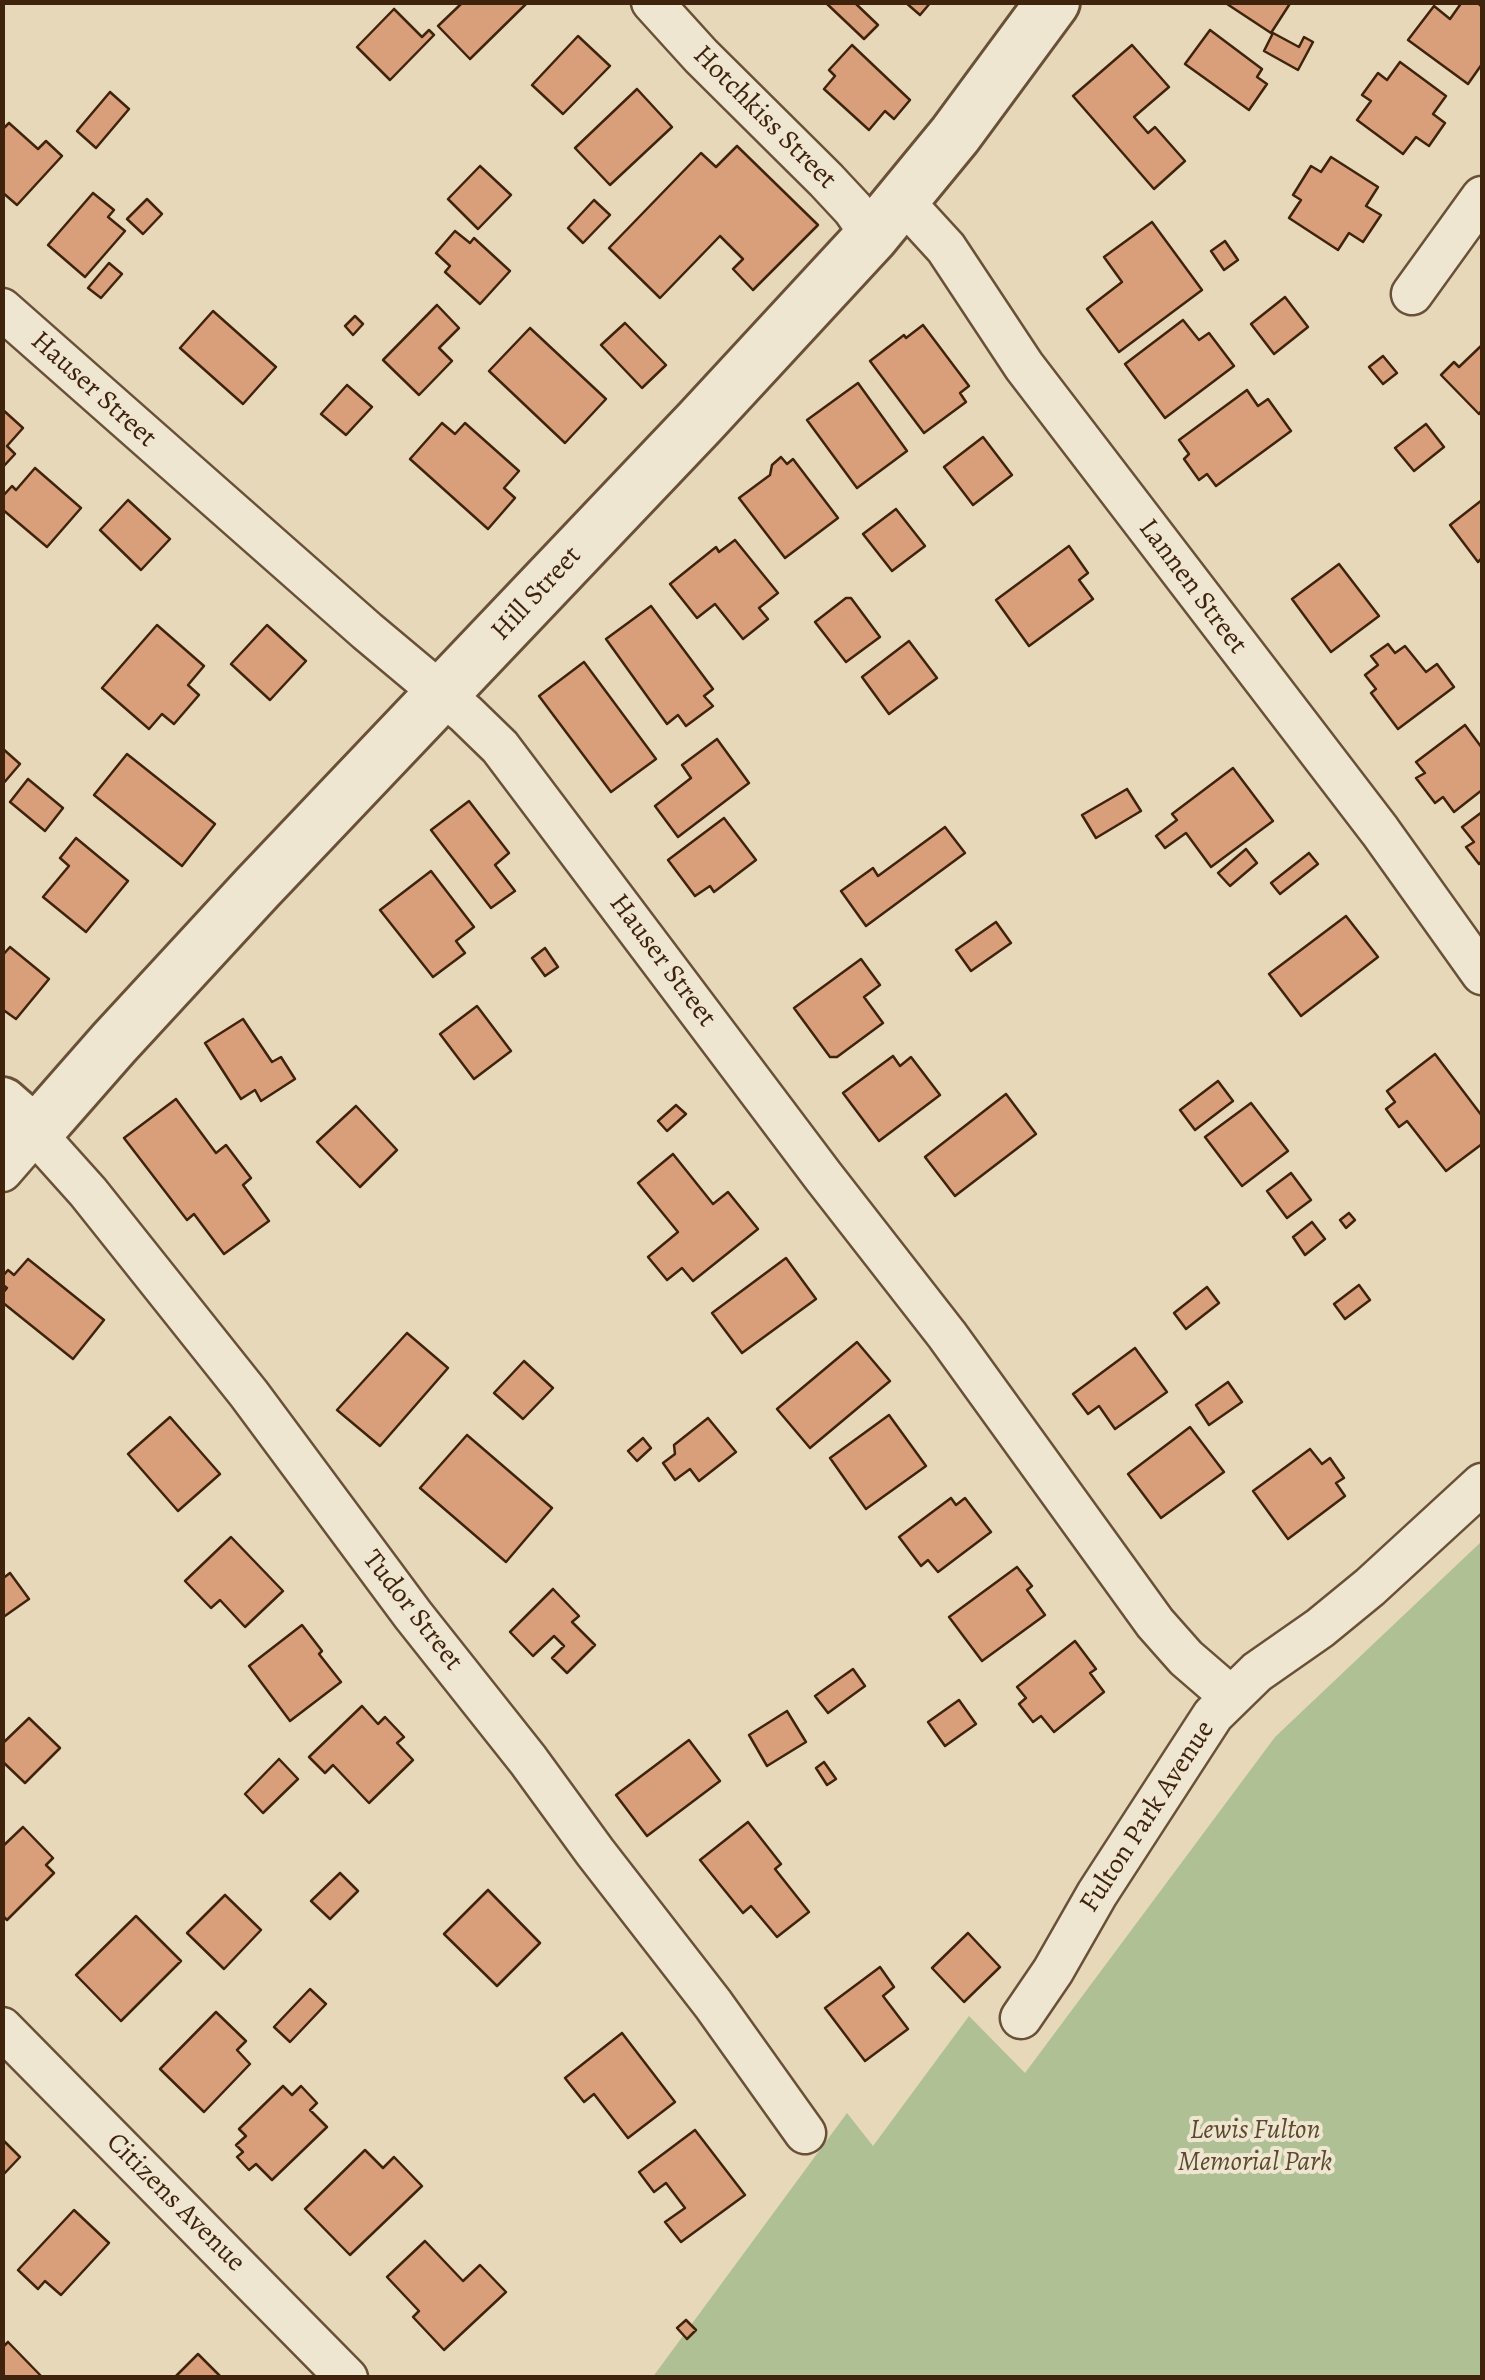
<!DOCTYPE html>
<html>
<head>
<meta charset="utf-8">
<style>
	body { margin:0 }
	#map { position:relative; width:1485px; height:2380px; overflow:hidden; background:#e7d8b9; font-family:Alegreya,serif }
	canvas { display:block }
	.frame { position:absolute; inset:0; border:5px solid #3f230c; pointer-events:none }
</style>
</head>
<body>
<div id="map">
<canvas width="1485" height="2380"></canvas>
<div class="frame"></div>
</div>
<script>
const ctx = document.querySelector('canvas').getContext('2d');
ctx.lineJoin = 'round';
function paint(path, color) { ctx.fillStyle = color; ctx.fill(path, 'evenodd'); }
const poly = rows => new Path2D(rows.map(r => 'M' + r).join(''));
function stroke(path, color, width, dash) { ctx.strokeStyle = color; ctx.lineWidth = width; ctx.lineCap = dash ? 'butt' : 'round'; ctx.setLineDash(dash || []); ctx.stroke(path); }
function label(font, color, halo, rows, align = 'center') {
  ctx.font = font + ' Alegreya,serif'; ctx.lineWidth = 8; ctx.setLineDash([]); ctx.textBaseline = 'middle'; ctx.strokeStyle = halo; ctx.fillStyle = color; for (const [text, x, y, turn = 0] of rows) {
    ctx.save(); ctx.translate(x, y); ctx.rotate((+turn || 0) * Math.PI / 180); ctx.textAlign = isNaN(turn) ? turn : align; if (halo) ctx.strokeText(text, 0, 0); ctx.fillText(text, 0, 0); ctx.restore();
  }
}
paint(poly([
	[1482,1541,1482,2377,652,2378,847,2113,873,2146,969,2016,1025,2073,1275,1737]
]), '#afc094');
const building = poly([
	[460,2,528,2,470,59,438,26,461,4,460,2],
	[825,2,854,2,878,25,864,39,825,2],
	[905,2,931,2,920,15,905,2],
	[1224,2,1291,2,1271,33,1224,2],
	[1462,2,1477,2,1482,7,1482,64,1468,84,1408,40,1434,6,1450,19,1462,2],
	[394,9,422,37,429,30,434,35,390,80,357,47,394,9],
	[1210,30,1262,69,1257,77,1267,84,1249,110,1185,64,1210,30],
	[1273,33,1299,47,1304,37,1313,42,1298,70,1264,51,1273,33],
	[578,36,610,66,563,114,532,85,578,36],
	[852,45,910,100,894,119,885,111,869,130,824,89,835,76,829,70,852,45],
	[1132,45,1169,87,1134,117,1148,133,1155,127,1185,161,1154,189,1073,96,1132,45],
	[1400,62,1446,96,1433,114,1445,123,1429,146,1416,137,1403,154,1357,120,1371,101,1362,95,1378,73,1387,80,1400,62],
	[637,89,672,127,610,185,575,148,637,89],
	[110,92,129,109,96,148,77,131,110,92],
	[9,123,38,149,46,141,62,156,17,205,2,192,2,130,9,123],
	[737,146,818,225,753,290,733,269,743,259,720,236,660,298,609,248,701,153,716,167,737,146],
	[1331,157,1378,187,1366,206,1381,215,1363,242,1349,233,1338,250,1289,218,1301,200,1293,195,1311,166,1321,172,1331,157],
	[480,166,511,195,478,229,448,199,480,166],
	[93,193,114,210,108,217,125,231,85,277,48,245,93,193],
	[147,199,162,214,143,234,127,219,147,199],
	[594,200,610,215,583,243,568,228,594,200],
	[1152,222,1202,290,1119,352,1087,309,1122,282,1104,257,1152,222],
	[455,231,470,243,474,238,510,271,480,304,445,272,450,266,436,253,455,231],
	[1225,241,1238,260,1224,270,1211,251,1225,241],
	[109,263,122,274,101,298,88,288,109,263],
	[1285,297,1308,327,1274,354,1251,324,1285,297],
	[437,305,459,328,439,348,452,361,419,395,383,360,437,305],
	[213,311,276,367,243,404,180,348,213,311],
	[355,316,363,324,353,335,345,326,355,316],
	[1183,320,1199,340,1209,333,1234,366,1165,418,1125,364,1183,320],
	[625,323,666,365,642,388,601,345,625,323],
	[923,325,969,386,960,393,966,402,924,433,870,361,904,335,906,338,923,325],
	[530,328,606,399,565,443,489,371,530,328],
	[1482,345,1482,410,1479,414,1441,375,1454,362,1459,367,1482,345],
	[1383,356,1397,373,1383,384,1369,367,1383,356],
	[858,383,907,451,857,488,807,420,858,383],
	[347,385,372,407,346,435,321,414,347,385],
	[1247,390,1258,406,1268,399,1291,431,1216,486,1207,474,1199,480,1184,459,1189,454,1179,440,1247,390],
	[2,409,23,428,7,446,15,454,2,468,2,409],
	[442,423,455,434,465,423,519,471,504,488,515,498,488,529,410,459,442,423],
	[1426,424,1444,447,1414,471,1395,448,1426,424],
	[983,437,1012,475,973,505,944,467,983,437],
	[781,457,787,464,793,459,838,518,785,558,739,498,770,475,772,465,781,457],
	[35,468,81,508,47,547,2,509,2,497,12,486,16,490,35,468],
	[128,500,170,539,141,570,100,530,128,500],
	[1482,500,1482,558,1478,562,1450,525,1482,500],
	[896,509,925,546,892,571,863,534,896,509],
	[735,540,778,593,759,608,768,619,743,639,715,604,697,618,670,584,716,547,719,552,735,540],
	[1069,546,1088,573,1079,580,1093,599,1029,646,996,600,1069,546],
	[1339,564,1379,616,1331,652,1292,599,1339,564],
	[846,598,851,598,880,637,846,662,815,622,846,598],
	[651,606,713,689,704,696,713,706,686,726,678,715,667,724,606,639,651,606],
	[157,625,204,666,188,685,199,695,174,724,162,714,149,729,102,688,157,625],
	[267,625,306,661,270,700,231,664,267,625],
	[909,641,937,678,889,714,862,677,909,641],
	[1388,644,1395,653,1405,646,1426,672,1437,664,1454,687,1398,729,1371,693,1376,689,1365,675,1378,665,1371,656,1388,644],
	[584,662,656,759,611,792,539,696,584,662],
	[1465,725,1482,748,1482,790,1454,812,1443,797,1435,803,1416,778,1425,773,1416,762,1465,725],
	[717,739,749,783,678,837,655,806,691,778,682,765,717,739],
	[2,748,20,764,2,785,2,748],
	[127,754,215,824,182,866,94,795,127,754],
	[1233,768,1273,821,1211,867,1186,833,1165,848,1156,836,1177,820,1172,814,1233,768],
	[28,779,63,808,45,831,10,802,28,779],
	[1127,789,1141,811,1096,838,1082,815,1127,789],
	[469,801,509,853,495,865,515,891,491,908,431,830,469,801],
	[1482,812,1482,861,1479,864,1466,847,1474,842,1462,827,1482,812],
	[724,818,756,860,714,892,710,886,695,896,668,860,724,818],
	[945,827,965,853,866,926,841,891,873,868,878,876,945,827],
	[76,838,128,881,86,932,43,897,69,866,60,858,76,838],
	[1246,849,1257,863,1230,886,1218,873,1246,849],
	[1309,853,1318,864,1280,894,1271,883,1309,853],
	[431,871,474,927,456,941,465,953,433,977,380,910,431,871],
	[1346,916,1378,957,1301,1016,1269,974,1346,916],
	[996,922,1011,943,971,971,956,950,996,922],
	[10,947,49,979,16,1019,2,1009,2,956,10,947],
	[545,948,558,967,545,976,532,958,545,948],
	[861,959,880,985,864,997,883,1023,837,1057,830,1057,794,1008,861,959],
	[477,1006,511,1051,474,1079,440,1034,477,1006],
	[243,1019,272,1062,281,1057,295,1079,261,1101,255,1090,241,1099,205,1043,243,1019],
	[1435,1054,1482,1116,1482,1144,1446,1171,1407,1121,1399,1127,1386,1109,1395,1102,1387,1091,1435,1054],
	[893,1056,900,1066,911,1057,940,1095,879,1141,843,1093,893,1056],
	[1218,1081,1233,1101,1195,1130,1180,1110,1218,1081],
	[1006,1094,1036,1134,955,1196,925,1157,1006,1094],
	[176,1099,216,1153,226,1145,251,1178,243,1185,269,1221,224,1254,194,1214,187,1220,124,1138,176,1099],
	[1251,1103,1288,1151,1242,1186,1205,1137,1251,1103],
	[676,1105,686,1114,667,1131,658,1121,676,1105],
	[356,1106,397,1150,360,1187,317,1142,356,1106],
	[673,1154,713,1204,728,1192,758,1229,693,1281,682,1268,667,1280,648,1257,678,1232,638,1183,673,1154],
	[1291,1173,1311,1200,1287,1218,1267,1191,1291,1173],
	[1349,1213,1355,1220,1346,1228,1340,1220,1349,1213],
	[1312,1222,1325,1239,1305,1255,1293,1237,1312,1222],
	[786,1258,816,1299,742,1353,712,1313,786,1258],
	[28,1259,104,1320,73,1359,2,1302,2,1294,7,1288,2,1284,2,1277,8,1270,14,1275,28,1259],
	[1359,1285,1370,1300,1345,1319,1334,1304,1359,1285],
	[1207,1287,1219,1303,1186,1329,1174,1313,1207,1287],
	[407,1333,448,1368,380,1446,337,1410,407,1333],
	[857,1342,890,1381,810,1448,777,1409,857,1342],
	[1135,1348,1167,1392,1115,1429,1099,1406,1088,1414,1073,1394,1135,1348],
	[524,1361,553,1388,523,1419,494,1393,524,1361],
	[1228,1382,1242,1402,1209,1425,1196,1405,1228,1382],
	[889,1415,926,1466,866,1509,830,1458,889,1415],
	[170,1417,220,1474,178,1511,128,1454,170,1417],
	[708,1418,736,1452,699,1481,690,1469,675,1480,663,1463,675,1454,674,1445,708,1418],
	[1190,1427,1224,1472,1161,1518,1128,1474,1190,1427],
	[467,1435,552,1508,506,1562,420,1488,467,1435],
	[643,1438,651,1448,637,1461,628,1451,643,1438],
	[1310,1449,1322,1464,1330,1458,1344,1478,1336,1483,1345,1496,1288,1539,1253,1491,1310,1449],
	[951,1498,956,1505,965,1498,991,1532,938,1572,928,1560,921,1566,899,1537,951,1498],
	[231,1537,283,1591,245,1627,220,1600,211,1608,185,1581,231,1537],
	[1017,1567,1032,1586,1027,1590,1045,1615,982,1661,949,1617,1017,1567],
	[10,1573,29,1599,2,1618,2,1579,10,1573],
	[553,1589,579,1616,572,1622,595,1645,567,1673,552,1658,564,1646,554,1636,533,1656,510,1632,553,1589],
	[302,1625,322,1651,319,1654,341,1682,290,1721,249,1666,302,1625],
	[1075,1641,1096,1669,1090,1673,1104,1692,1054,1732,1041,1716,1033,1722,1019,1704,1026,1698,1017,1687,1075,1641],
	[853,1669,865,1686,828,1713,815,1696,853,1669],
	[959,1700,976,1724,945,1746,928,1722,959,1700],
	[362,1706,378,1724,385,1717,404,1737,397,1743,413,1760,369,1803,333,1765,325,1773,309,1757,362,1706],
	[787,1711,806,1742,767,1766,749,1735,787,1711],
	[29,1718,60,1748,25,1783,2,1761,2,1744,29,1718],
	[689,1740,720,1781,647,1836,616,1795,689,1740],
	[279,1759,298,1779,263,1813,245,1794,279,1759],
	[824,1762,836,1779,827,1785,816,1768,824,1762],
	[748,1822,781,1864,775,1869,809,1912,777,1937,751,1906,743,1913,700,1860,748,1822],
	[23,1827,53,1858,46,1865,54,1873,7,1920,2,1915,2,1847,23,1827],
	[340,1873,358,1891,330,1919,311,1901,340,1873],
	[488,1890,540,1943,497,1986,444,1934,488,1890],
	[225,1895,261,1930,224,1969,187,1933,225,1895],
	[136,1916,181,1961,121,2021,76,1975,136,1916],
	[968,1933,1000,1967,964,2002,932,1968,968,1933],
	[880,1967,894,1987,883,1996,908,2029,865,2061,825,2008,880,1967],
	[310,1989,326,2004,290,2042,274,2027,310,1989],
	[216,2012,246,2041,237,2050,250,2064,204,2112,160,2069,216,2012],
	[622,2033,675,2102,628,2138,594,2094,584,2102,565,2078,622,2033],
	[283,2086,292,2095,301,2086,317,2103,310,2110,327,2127,272,2180,256,2164,249,2170,237,2157,243,2152,236,2145,246,2136,239,2129,283,2086],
	[695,2130,745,2195,681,2242,665,2222,685,2208,666,2183,654,2192,639,2172,695,2130],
	[4,2141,20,2157,2,2176,2,2143,4,2141],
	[365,2150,383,2168,394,2157,422,2186,350,2255,305,2209,365,2150],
	[74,2210,109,2243,61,2295,45,2281,38,2289,18,2270,74,2210],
	[425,2241,463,2281,480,2265,506,2292,444,2350,413,2317,419,2311,387,2277,425,2241],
	[686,2320,696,2330,687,2339,677,2328,686,2320],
	[8,2342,43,2378,2,2378,2,2348,8,2342],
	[198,2354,222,2378,174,2378,198,2354]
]);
paint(building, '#d99f7b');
stroke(building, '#3f230c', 2.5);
const minor = poly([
	[652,2,701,56,826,180,853,209,872,236],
	[902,200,946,248,1024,366,1380,831,1482,974],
	[1412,294,1482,197],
	[2,309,367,631,466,714,500,747,823,1176,947,1335,1155,1623,1186,1658,1230,1696],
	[2,1171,35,1133,88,1192,249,1394,413,1615,528,1760,595,1852,713,2004,805,2133],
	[1021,2018,1053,1971,1097,1894,1213,1715,1257,1672,1320,1628,1370,1587,1482,1484],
	[2,2028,347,2378]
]);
const tertiary = poly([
	[2,1104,35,1133,114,1043,257,888,700,422,872,236,955,135,1053,2]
]);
stroke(minor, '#695037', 45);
stroke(tertiary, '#695037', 58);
stroke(minor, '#efe6d2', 40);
stroke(tertiary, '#efe6d2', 52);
label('28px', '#3f230c', '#efe6d2', [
	["Hotchkiss Street",764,118,45],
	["Hauser Street",93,390,42],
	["Lannen Street",1192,587,53],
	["Hill Street",537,594,-47],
	["Hauser Street",662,961,53],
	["Tudor Street",412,1611,52],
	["Fulton Park Avenue",1148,1817,-57],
	["Citizens Avenue",175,2203,45]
]);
label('italic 28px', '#5b4a2e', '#efe6d2', [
	["Lewis Fulton",1255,2131],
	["Memorial Park",1255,2163]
]);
</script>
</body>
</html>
